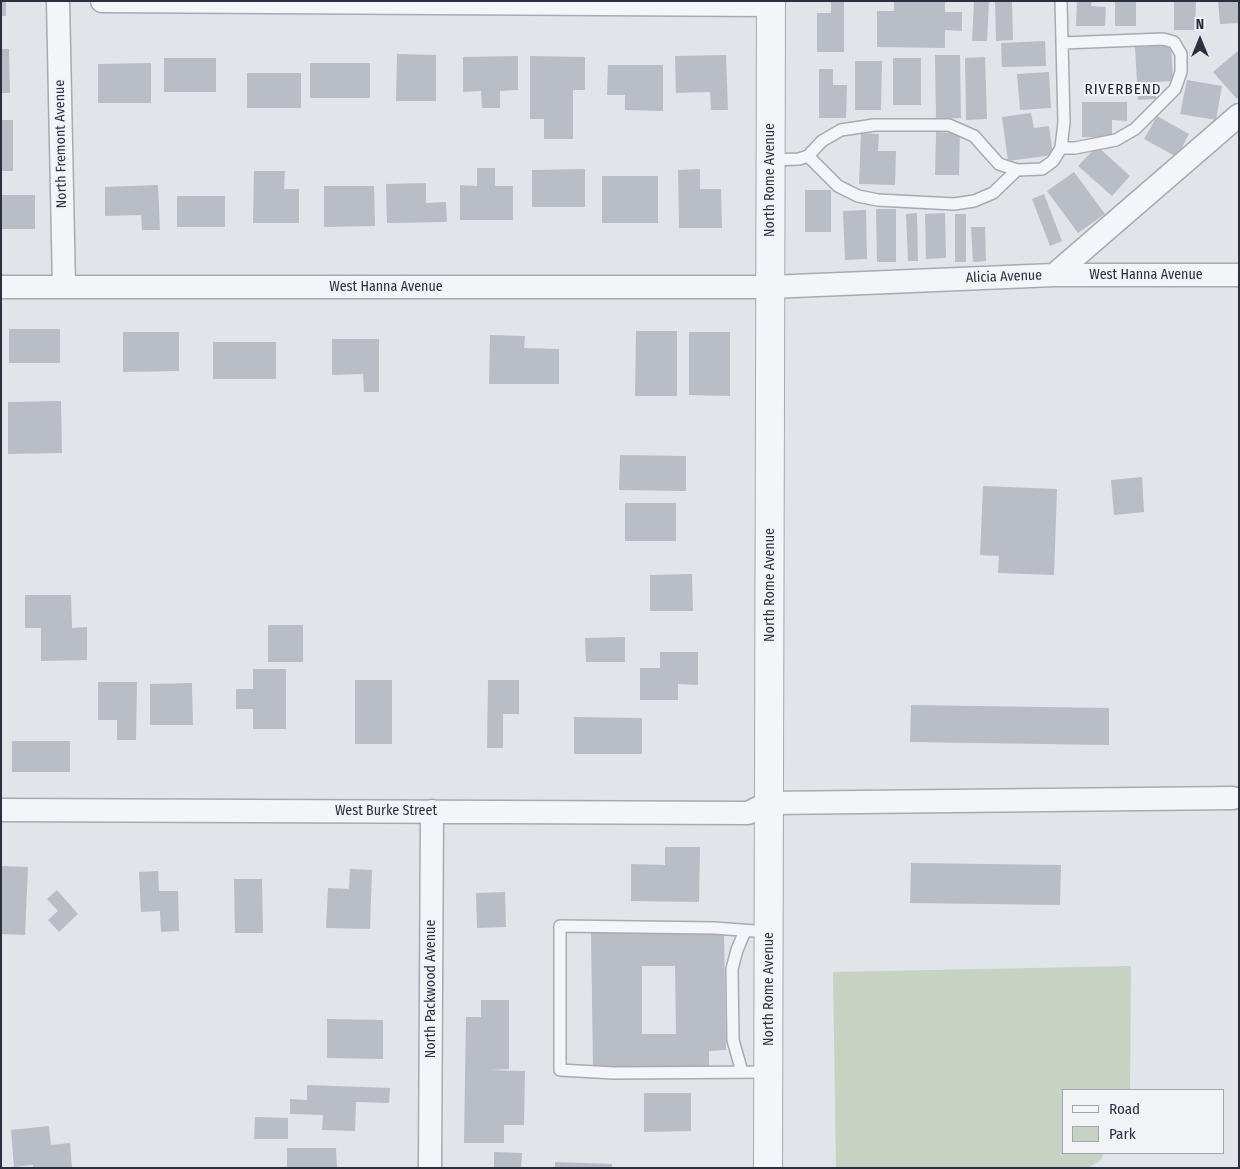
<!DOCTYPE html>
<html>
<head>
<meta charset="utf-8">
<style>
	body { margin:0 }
	#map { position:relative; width:1240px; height:1169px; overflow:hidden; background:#e1e4e9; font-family:"Fira Sans Condensed",sans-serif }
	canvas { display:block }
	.frame { position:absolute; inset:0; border:2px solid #2a3041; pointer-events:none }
	.legend { position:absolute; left:1062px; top:1089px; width:162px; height:65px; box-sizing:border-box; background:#f1f3f7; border:1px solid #a1a5ae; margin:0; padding:6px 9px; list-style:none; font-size:15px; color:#2a3041 }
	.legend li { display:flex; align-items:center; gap:10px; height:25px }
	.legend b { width:25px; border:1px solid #a1a5ae }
	.north { position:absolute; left:1175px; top:15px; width:50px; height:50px; -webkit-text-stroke:4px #f1f3f7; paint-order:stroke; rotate:0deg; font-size:14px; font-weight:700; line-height:20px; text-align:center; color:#2a3041 }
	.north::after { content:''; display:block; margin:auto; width:18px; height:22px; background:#2a3041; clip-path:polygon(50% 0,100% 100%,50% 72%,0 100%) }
</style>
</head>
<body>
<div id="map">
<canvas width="1240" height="1169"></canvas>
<div class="frame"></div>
<ul class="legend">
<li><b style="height:6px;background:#f4f5f8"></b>Road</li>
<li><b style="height:14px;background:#c6d3c3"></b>Park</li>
</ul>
<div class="north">N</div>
</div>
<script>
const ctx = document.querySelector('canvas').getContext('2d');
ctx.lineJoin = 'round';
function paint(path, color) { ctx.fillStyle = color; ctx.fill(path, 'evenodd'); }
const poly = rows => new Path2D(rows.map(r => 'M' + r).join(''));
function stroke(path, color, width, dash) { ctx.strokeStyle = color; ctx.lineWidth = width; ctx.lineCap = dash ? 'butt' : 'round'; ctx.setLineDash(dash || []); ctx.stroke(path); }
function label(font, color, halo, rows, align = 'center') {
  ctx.font = font + ' "Fira Sans Condensed",sans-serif'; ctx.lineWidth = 4; ctx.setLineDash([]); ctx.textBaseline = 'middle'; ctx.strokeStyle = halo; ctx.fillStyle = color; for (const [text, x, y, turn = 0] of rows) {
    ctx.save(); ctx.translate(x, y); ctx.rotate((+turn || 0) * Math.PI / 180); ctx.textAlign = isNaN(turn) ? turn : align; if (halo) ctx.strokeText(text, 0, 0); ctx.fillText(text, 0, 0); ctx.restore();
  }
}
paint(poly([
	[1131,966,1130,1090,1064,1090,1064,1153,1104,1153,1101,1160,1088,1168,836,1168,833,972]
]), '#c6d3c3');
paint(poly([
	[1,1,6,1,6,16,1,16],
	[831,1,844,1,844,52,817,52,817,13,831,13],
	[894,1,945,1,945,12,962,12,962,31,945,30,945,48,877,47,877,11,894,11],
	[974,1,989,1,987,41,972,41],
	[995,1,1012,1,1013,40,996,41],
	[1077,1,1092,1,1091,6,1106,7,1105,26,1076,26],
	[1115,1,1136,1,1136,26,1115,26],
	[1174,1,1196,1,1195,30,1174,30],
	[1218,1,1238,1,1239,23,1220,24],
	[1045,41,1046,66,1002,67,1001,43],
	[1171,45,1173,81,1155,82,1156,99,1138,100,1135,47],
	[1,49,9,49,10,93,1,93],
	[1239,50,1239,97,1237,99,1213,72],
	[397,54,436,55,436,101,396,101],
	[726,55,728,110,711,110,710,92,676,93,675,56],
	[935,55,960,55,961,118,936,119],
	[518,56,518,90,500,91,500,108,482,108,481,91,463,92,463,57],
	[530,56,585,57,585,90,573,90,573,139,544,139,544,119,530,119],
	[985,57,987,119,966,120,965,58],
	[164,58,216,58,216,92,164,92],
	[893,58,921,58,921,105,893,105],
	[855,61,882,61,881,110,855,110],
	[151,63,151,103,98,103,98,64],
	[310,63,370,63,370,98,310,98],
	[608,65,663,65,663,111,625,110,625,95,607,95],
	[819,69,833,69,833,85,847,85,846,118,819,118],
	[1049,72,1051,108,1020,110,1017,74],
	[247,73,301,73,301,108,247,108],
	[1187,80,1222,86,1216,120,1180,114],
	[1082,102,1127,102,1127,121,1112,120,1112,138,1082,137],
	[1031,113,1034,128,1049,126,1053,155,1008,161,1002,117],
	[1157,116,1189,134,1177,157,1144,139],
	[1,120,13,120,13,171,1,171],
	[936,132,960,133,959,175,935,175],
	[861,133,879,134,878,151,896,151,895,185,859,184],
	[1097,146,1130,176,1112,196,1078,166],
	[477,168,495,168,495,186,513,186,513,220,460,220,460,185,477,186],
	[585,169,585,207,532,207,532,170],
	[700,169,700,189,721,189,722,228,679,228,678,170],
	[254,171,285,171,284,189,299,189,299,223,253,223],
	[1074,172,1105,214,1078,233,1047,191],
	[602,176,658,176,658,223,602,223],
	[426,183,426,203,446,202,447,222,387,223,386,184],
	[158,185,160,230,142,230,141,215,105,216,105,187],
	[324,186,374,186,375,226,324,227],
	[805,190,831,190,831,232,805,232],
	[1044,194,1062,241,1050,246,1032,199],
	[1,195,35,195,35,229,1,229],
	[177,196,225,196,225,227,177,227],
	[876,209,896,209,896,262,877,262],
	[866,210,867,259,845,260,843,211],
	[917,213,918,261,908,261,906,214],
	[945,213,946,258,926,259,925,214],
	[955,214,966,214,966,262,955,262],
	[971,227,985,227,986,261,973,262],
	[9,329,60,329,60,363,9,363],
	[636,331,677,331,677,396,635,396],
	[123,332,179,332,179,371,123,372],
	[689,332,730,332,730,396,689,395],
	[490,335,525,336,524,348,559,349,559,384,489,384],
	[332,339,379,339,379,392,364,392,363,374,332,375],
	[213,342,276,342,276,379,213,379],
	[61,401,62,453,8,454,8,402],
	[620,455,686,456,686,491,619,490],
	[1142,477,1144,512,1114,515,1111,480],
	[983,486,1057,489,1054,575,998,573,999,556,980,555],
	[625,503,676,503,676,541,625,541],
	[692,574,693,611,650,611,650,575],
	[25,595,71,595,72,628,87,627,87,660,41,661,41,628,25,628],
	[268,625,303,625,303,662,268,662],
	[625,637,625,662,586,662,585,638],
	[660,652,698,652,698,685,678,684,678,700,640,700,640,668,660,668],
	[253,669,286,669,286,729,253,729,253,709,236,709,236,689,253,689],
	[355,680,392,680,392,744,355,744],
	[488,680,519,680,519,714,503,714,503,748,487,748],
	[98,682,137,682,136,740,117,740,117,720,98,720],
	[192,683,193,725,150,725,150,684],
	[911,705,1109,708,1109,745,910,742],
	[574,717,642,718,642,754,574,754],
	[12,741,70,741,70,772,12,772],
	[665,847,700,847,699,902,631,901,631,864,665,865],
	[911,863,1061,865,1060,905,910,903],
	[1,866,28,867,25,935,1,934],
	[350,869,372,870,370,929,326,928,328,888,349,889],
	[158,871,159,891,178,891,179,931,161,932,160,911,141,912,139,872],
	[234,879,262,879,263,933,235,933],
	[57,890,78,914,59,932,48,920,58,911,47,899],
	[505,892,506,927,477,928,476,893],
	[724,932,726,1050,709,1051,709,1067,593,1069,591,933],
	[642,966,675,966,676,1034,642,1034],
	[481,1000,509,1000,509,1069,488,1070,525,1071,524,1125,504,1125,504,1143,464,1143,466,1017,481,1017],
	[327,1019,383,1020,383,1059,327,1058],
	[307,1085,390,1088,389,1103,356,1102,355,1131,322,1130,323,1115,290,1114,290,1099,307,1100],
	[644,1093,691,1093,691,1131,644,1132],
	[255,1117,288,1118,288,1139,254,1139],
	[49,1126,51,1145,70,1143,72,1168,33,1168,33,1165,14,1167,11,1130],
	[287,1148,336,1148,337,1168,287,1168],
	[494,1152,522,1153,521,1168,494,1168],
	[555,1162,612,1164,612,1168,555,1168]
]), '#b9bdc6');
const service = poly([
	[1061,148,1075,148,1116,140,1135,129,1175,89,1181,72,1181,54,1174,42,1163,39,1063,43],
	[808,156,838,186,858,196,878,200,954,204,974,201,993,193,1017,170],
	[770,160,799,159,808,156,822,141,841,130,874,125,949,125,974,136,999,164,1017,170,1042,169,1053,161,1061,148,1064,122,1061,1],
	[742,1072,733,1040,732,969,737,950,745,931],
	[768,1072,614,1073,560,1070,560,926,714,928,769,932]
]);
const minor = poly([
	[58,1,64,287],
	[102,1,771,5],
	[1054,275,1239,275],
	[1,287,770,287,1054,275,1239,115],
	[1,810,748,813,768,803,1233,798],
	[430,1168,432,811]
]);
const tertiary = poly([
	[768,1168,771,1]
]);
stroke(service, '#a6aab3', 14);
stroke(minor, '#a6aab3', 25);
stroke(tertiary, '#a6aab3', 30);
stroke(service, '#f4f5f8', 11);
stroke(minor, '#f4f5f8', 22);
stroke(tertiary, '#f4f5f8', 28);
label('14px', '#2a3041', '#f1f3f7', [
	["North Fremont Avenue",61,144,-91],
	["North Rome Avenue",770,180,-90],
	["West Hanna Avenue",1146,275],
	["Alicia Avenue",1004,277,-2],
	["West Hanna Avenue",386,287],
	["North Rome Avenue",770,585,-90],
	["West Burke Street",386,811],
	["North Packwood Avenue",431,989,-90],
	["North Rome Avenue",769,989,-90]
]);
ctx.letterSpacing = '1px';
label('15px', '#1c2231', '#f1f3f7', [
	["RIVERBEND",1123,90]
]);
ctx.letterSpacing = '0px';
</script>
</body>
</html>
